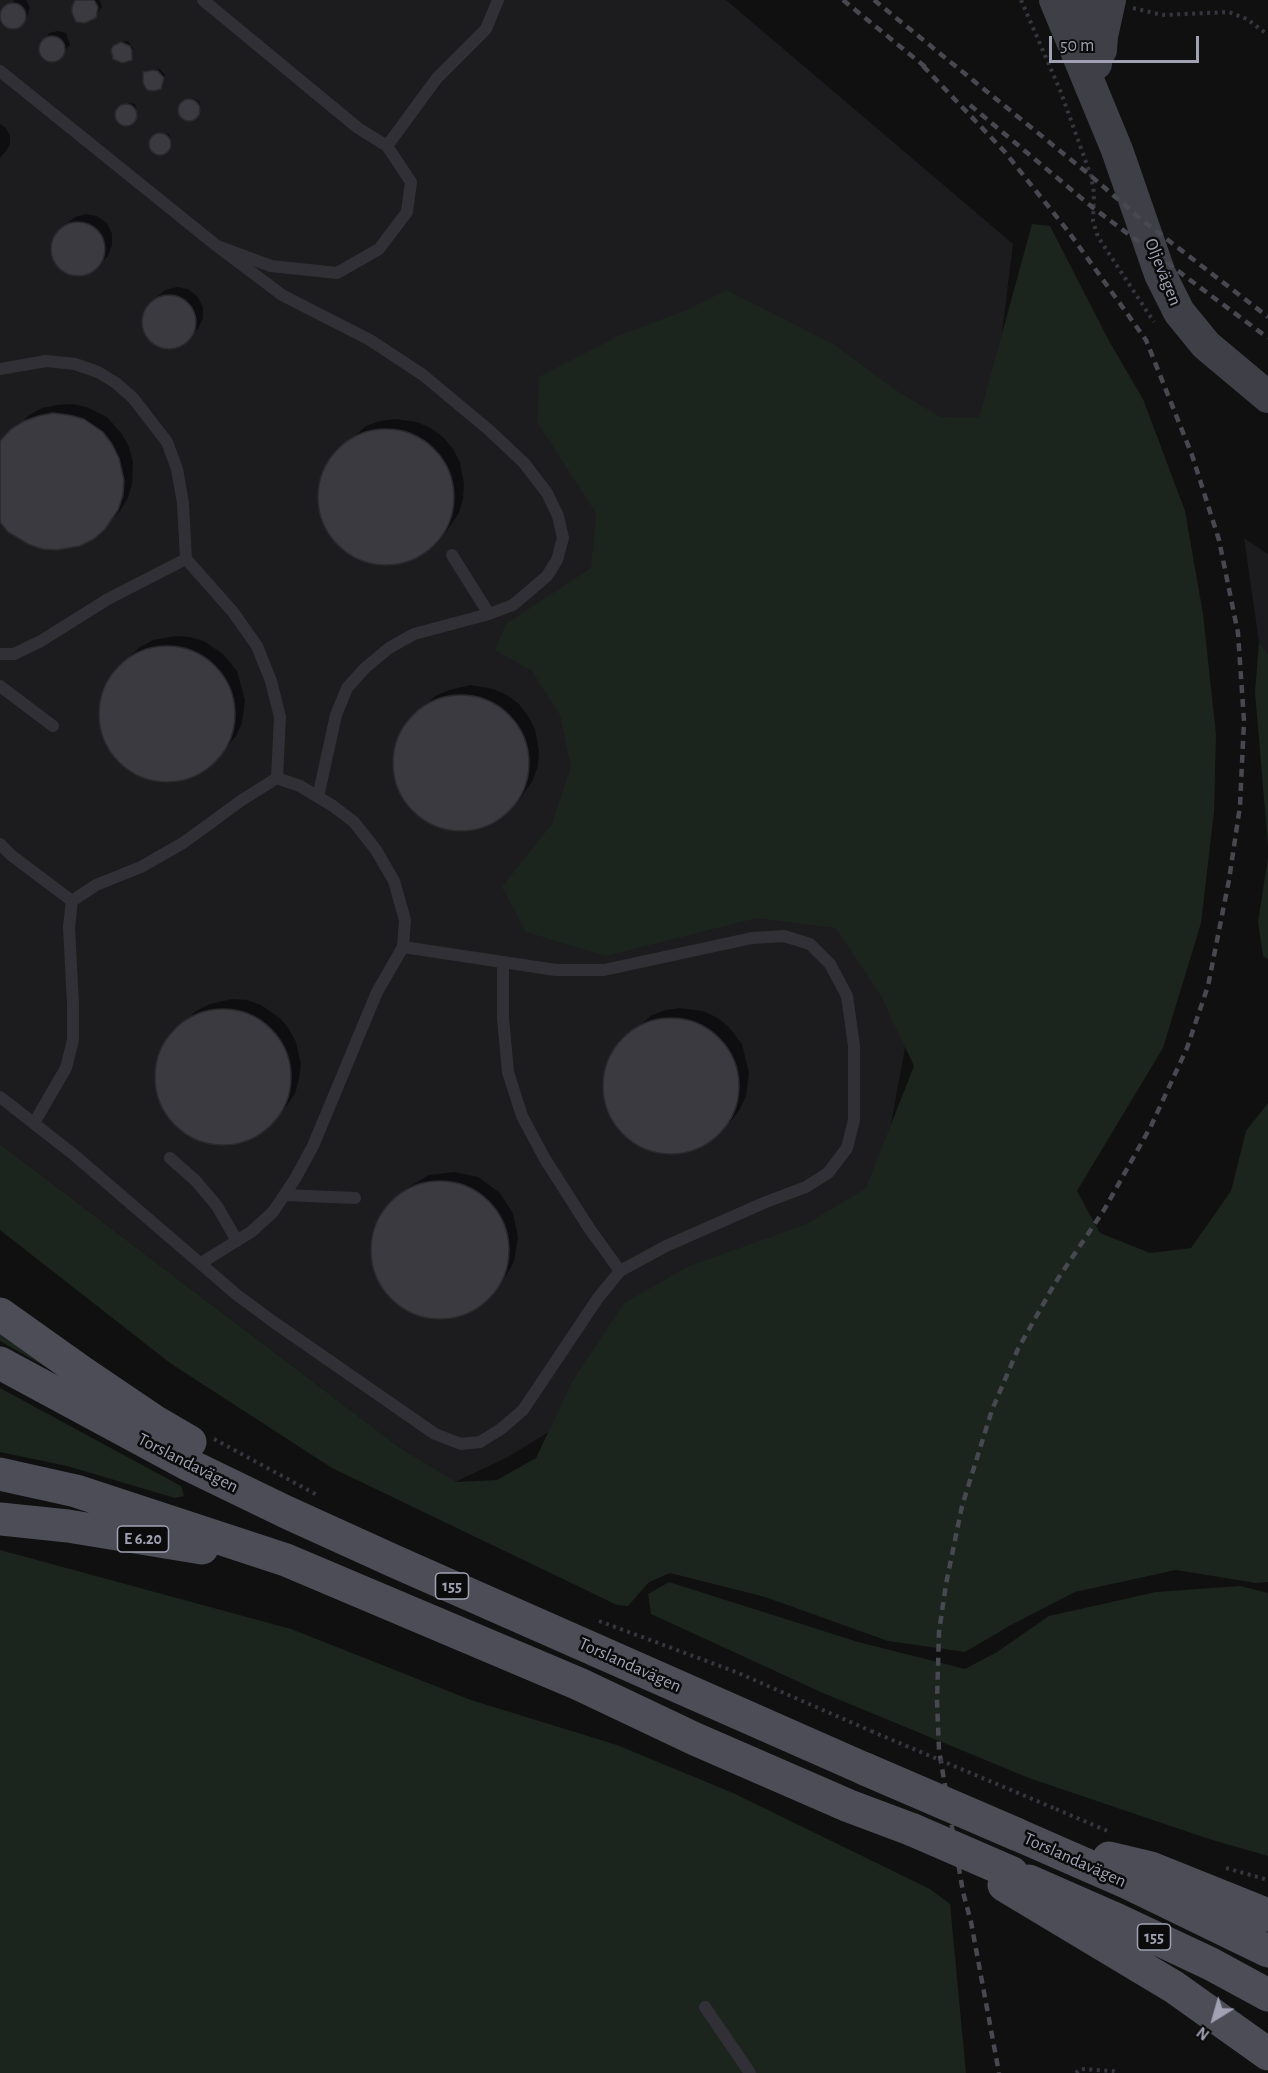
<!DOCTYPE html>
<html>
<head>
<meta charset="utf-8">
<style>
	body { margin:0 }
	#map { position:relative; width:1268px; height:2073px; overflow:hidden; background:#101011; font-family:"Alegreya Sans",sans-serif }
	canvas { display:block }
	.north { position:absolute; left:1184px; top:1989px; width:60px; height:60px; -webkit-text-stroke:4px #0b0b0c; paint-order:stroke; rotate:217deg; font-size:16px; font-weight:700; line-height:24px; text-align:center; color:#a0a2b4 }
	.north::after { content:''; display:block; margin:auto; width:21px; height:27px; background:#a0a2b4; clip-path:polygon(50% 0,100% 100%,50% 72%,0 100%) }
	.scale { position:absolute; left:1049px; top:36px; width:150px; height:27px; box-sizing:border-box; border:3px solid #a0a2b4; border-top:0; padding-left:8px; font-size:18px; line-height:21px; white-space:nowrap; color:#a0a2b4; -webkit-text-stroke:4px #0b0b0c; paint-order:stroke }
</style>
</head>
<body>
<div id="map">
<canvas width="1268" height="2073"></canvas>
<div class="north">N</div>
<div class="scale">50 m</div>
</div>
<script>
const ctx = document.querySelector('canvas').getContext('2d');
ctx.lineJoin = 'round';
function paint(path, color) { ctx.fillStyle = color; ctx.fill(path, 'evenodd'); }
const poly = rows => new Path2D(rows.map(r => 'M' + r).join(''));
function stroke(path, color, width, dash) { ctx.strokeStyle = color; ctx.lineWidth = width; ctx.lineCap = dash ? 'butt' : 'round'; ctx.setLineDash(dash || []); ctx.stroke(path); }
function label(font, color, halo, rows, align = 'center') {
  ctx.font = font + ' "Alegreya Sans",sans-serif'; ctx.lineWidth = 5; ctx.setLineDash([]); ctx.textBaseline = 'middle'; ctx.strokeStyle = halo; ctx.fillStyle = color; for (const [text, x, y, turn = 0] of rows) {
    ctx.save(); ctx.translate(x, y); ctx.rotate((+turn || 0) * Math.PI / 180); ctx.textAlign = isNaN(turn) ? turn : align; if (halo) ctx.strokeText(text, 0, 0); ctx.fillText(text, 0, 0); ctx.restore();
  }
}
paint(poly([
	[0,0,726,0,1013,244,930,913,878,1194,607,1396,508,1457,455,1482,399,1447,0,1144],
	[1244,538,1268,554,1268,654,1259,642]
]), '#1c1c1e');
paint(poly([
	[1032,224,1050,226,1109,341,1143,399,1185,511,1203,614,1216,734,1214,812,1201,923,1163,1048,1077,1191,1100,1233,1150,1253,1191,1248,1231,1191,1246,1131,1268,1103,1268,1582,1256,1583,1176,1570,1075,1592,1011,1625,965,1652,888,1641,765,1597,670,1573,649,1582,628,1606,617,1605,332,1468,170,1363,0,1230,0,1144,399,1447,456,1482,497,1480,536,1458,572,1382,624,1303,689,1266,807,1224,866,1188,914,1066,881,996,836,928,757,918,606,956,526,932,502,887,552,824,571,767,560,715,532,671,495,650,506,624,591,568,596,513,537,422,539,377,618,336,687,310,727,290,833,344,897,391,940,417,979,418],
	[1259,642,1268,654,1268,846,1255,692],
	[1268,858,1268,959,1263,956,1258,922],
	[0,1326,60,1375,0,1341],
	[0,1388,181,1486,184,1496,175,1498,67,1466,0,1452],
	[0,1550,291,1629,471,1700,617,1745,733,1793,930,1889,950,1904,966,2073,0,2073],
	[669,1582,858,1642,965,1669,997,1652,1049,1616,1156,1592,1240,1586,1268,1593,1268,1856,1209,1839,1029,1778,823,1693,651,1614,648,1594]
]), '#1c241e');
paint(poly([
	[15,0,26,0,30,7,26,20,21,26,13,28,3,24,1,19,3,9],
	[77,0,100,0,102,7,95,17],
	[58,31,66,33,70,45,58,59,53,61,43,56,41,46,49,33],
	[128,41,133,48,133,57,131,59,114,47,120,42],
	[160,69,165,75,160,88,144,73,146,71],
	[192,98,199,101,201,109,197,115,190,119,184,117,181,112,183,101],
	[129,103,135,104,138,114,133,122,122,123,117,117,119,109],
	[0,124,6,128,10,136,10,144,6,151,0,158],
	[163,133,169,134,172,144,164,153,161,154,154,150,152,143,157,134],
	[86,214,97,216,107,223,112,234,112,245,108,256,90,272,79,275,68,273,58,266,53,255,52,243,57,233,65,225,75,217],
	[177,287,188,289,197,296,203,307,203,318,198,329,181,345,170,348,158,346,149,338,144,328,143,316,148,306,156,298,165,290],
	[72,404,87,407,107,417,122,434,129,447,133,462,132,484,128,498,120,511,110,522,0,519,0,445,2,441,29,415,42,408,57,405],
	[395,419,417,422,431,428,443,437,453,449,460,462,464,484,463,499,459,513,446,532,417,556,403,561,389,564,366,561,341,546,327,528,322,514,319,499,320,484,325,470,338,451,366,426,380,421],
	[175,636,190,637,204,641,223,654,237,671,245,700,242,723,236,736,226,748,204,769,191,776,169,780,154,779,140,775,121,762,111,751,104,738,100,716,103,694,109,680,117,668,140,647,153,640],
	[471,685,493,689,507,695,519,704,528,716,535,729,539,751,538,766,533,780,520,799,498,819,485,826,463,830,440,827,427,821,415,812,405,800,399,787,394,765,398,742,404,729,413,717,435,696,449,690],
	[232,999,247,1000,261,1005,280,1018,289,1029,296,1042,301,1064,299,1079,295,1094,282,1112,253,1137,239,1142,225,1144,202,1141,189,1135,177,1126,167,1114,160,1101,156,1079,159,1057,165,1043,174,1031,196,1011,210,1004],
	[680,1008,703,1011,716,1017,728,1026,742,1044,749,1073,746,1096,740,1109,731,1121,702,1145,688,1151,673,1153,651,1150,637,1143,625,1134,612,1116,606,1102,604,1087,606,1072,610,1058,623,1040,652,1015,666,1010],
	[454,1172,478,1177,499,1192,513,1213,518,1237,514,1262,501,1284,470,1310,446,1317,421,1314,405,1307,392,1297,378,1276,373,1251,375,1234,381,1219,407,1188,429,1175]
]), '#0007');
const building = poly([
	[75,0,94,0,98,7,96,18,85,23,76,22,72,13,72,7,75,0],
	'0 16a13 13 0 1 1 26 0a13 13 0 1 1-26 0Z',
	'39 49a13 13 0 1 1 26 0a13 13 0 1 1-26 0Z',
	[121,42,130,46,132,50,132,60,122,63,113,59,111,50,113,46,121,42],
	[153,70,158,71,164,78,161,89,154,91,147,90,143,83,143,72,153,70],
	'178 110a11 11 0 1 1 22 0a11 11 0 1 1-22 0Z',
	'115 115a11 11 0 1 1 22 0a11 11 0 1 1-22 0Z',
	'149 144a11 11 0 1 1 22 0a11 11 0 1 1-22 0Z',
	'51 249a27 27 0 1 1 54 0a27 27 0 1 1-54 0Z',
	'142 322a27 27 0 1 1 54 0a27 27 0 1 1-54 0Z',
	[53,413,69,415,84,419,103,432,112,444,119,458,124,480,123,495,118,510,105,529,94,539,80,546,57,550,42,549,28,544,8,532,0,522,0,441,11,429,24,421,38,416,53,413],
	'318 497a68 68 0 1 1 136 0a68 68 0 1 1-136 0Z',
	'99 714a68 68 0 1 1 136 0a68 68 0 1 1-136 0Z',
	'393 763a68 68 0 1 1 136 0a68 68 0 1 1-136 0Z',
	'155 1077a68 68 0 1 1 136 0a68 68 0 1 1-136 0Z',
	'603 1086a68 68 0 1 1 136 0a68 68 0 1 1-136 0Z',
	'371 1250a69 69 0 1 1 138 0a69 69 0 1 1-138 0Z'
]);
paint(building, '#3a3a40');
stroke(building, '#2a2a2e', 1.5);
stroke(poly([
	[1021,0,1060,90,1091,176,1094,193,1093,221,1098,237,1154,322],
	[1133,8,1162,15,1229,12,1247,19,1268,35],
	[214,1439,319,1496],
	[599,1621,736,1672,871,1731],
	[1056,1809,1110,1832],
	[1226,1868,1268,1880],
	[1076,2073,1080,2069,1113,2071,1118,2073]
]), '#36373e', 4, [3, 4.5]);
stroke(poly([
	[0,71,217,246,271,266,337,273,379,249,407,212,411,182,387,146,358,128,203,0],
	[387,146,437,78,486,29,498,0],
	[217,246,282,295,370,340,423,375,489,430,524,463,547,493,558,516,563,538,557,560,547,576,513,605,489,614,414,634,389,648,365,668,347,688,336,715,318,797],
	[0,369,46,361,75,364,98,372,116,383,133,398,167,442,177,469,183,503,186,559,233,612,257,646,271,681,280,717,277,778],
	[452,555,489,614],
	[0,654,14,654,41,641,108,599,186,559],
	[0,686,53,726],
	[0,844,11,855,72,901],
	[503,963,503,1018,508,1072,522,1116,545,1159,589,1228,620,1271],
	[0,1097,73,1154,237,1295,275,1323,435,1434,461,1444,480,1442,501,1429,523,1410,598,1298,620,1271,666,1246,766,1202,806,1187,828,1173,847,1148,854,1120,854,1046,847,996,830,964,810,944,784,936,752,938,604,970,556,970,403,947],
	[34,1123,66,1068,73,1040,73,1004,69,927,72,901,96,885,141,867,183,843,242,800,277,778,300,786,333,806,354,822,376,850,394,881,405,920,403,947,377,992,313,1146,295,1179,273,1212,251,1232,201,1263],
	[170,1158,196,1181,217,1206,237,1241],
	[285,1195,355,1198],
	[705,2007,750,2073]
]), '#313037', 12);
stroke(poly([
	[1055,0,1117,150,1160,274,1179,312,1206,345,1268,397],
	[1083,0,1096,64],
	[1101,50,1102,36,1110,0]
]), '#3e3f47', 32);
stroke(poly([
	[0,1314,83,1373,154,1421,190,1442],
	[0,1363,189,1465,286,1512,396,1562,865,1769],
	[0,1474,76,1491,286,1560,579,1684,695,1739,849,1806,913,1830],
	[0,1519,68,1526,202,1548],
	[1016,1834,1128,1883,1268,1951],
	[1109,1858,1151,1868,1268,1915],
	[1029,1881,1111,1917,1211,1964,1268,1995],
	[1004,1885,1174,1987,1268,2054]
]), '#4c4d56', 33);
stroke(poly([
	[843,0,929,70],
	[874,0,1091,176,1142,220,1268,317],
	[923,66,1004,151,1068,231,1146,340,1192,455,1219,540,1238,633,1244,721,1240,806,1229,880,1208,986,1187,1048,1151,1126,1104,1210,1055,1283,1018,1349,992,1410,962,1506,946,1584,939,1632,937,1701,939,1750,963,1892,971,1922,999,2073],
	[970,105,1092,207,1268,338]
]), '#474850', 4.5, [8, 6]);
stroke(poly([
	[871,1731,1056,1809]
]), '#36373e', 4, [3, 4.5]);
stroke(poly([
	[865,1769,1016,1834],
	[913,1830,1012,1873]
]), '#4c4d56', 33);
for (const [x, y, w] of [
	[143,1539,51],
	[452,1586,33],
	[1154,1937,33]
]) { const box = new Path2D(); box.roundRect(x - w / 2, y - 13, w, 26, 4.5); ctx.fillStyle = '#0b0b0c'; ctx.fill(box); stroke(box, '#a0a2b4', 1.5); }
label('bold 16px', '#a0a2b4', null, [
	["E 6.20",143,1539],
	["155",452,1586],
	["155",1154,1937]
]);
label('18px', '#a0a2b4', '#0b0b0c', [
	["Oljevägen",1163,272,68],
	["Torslandavägen",188,1463,27],
	["Torslandavägen",630,1665,24],
	["Torslandavägen",1075,1860,24]
]);
</script>
</body>
</html>
